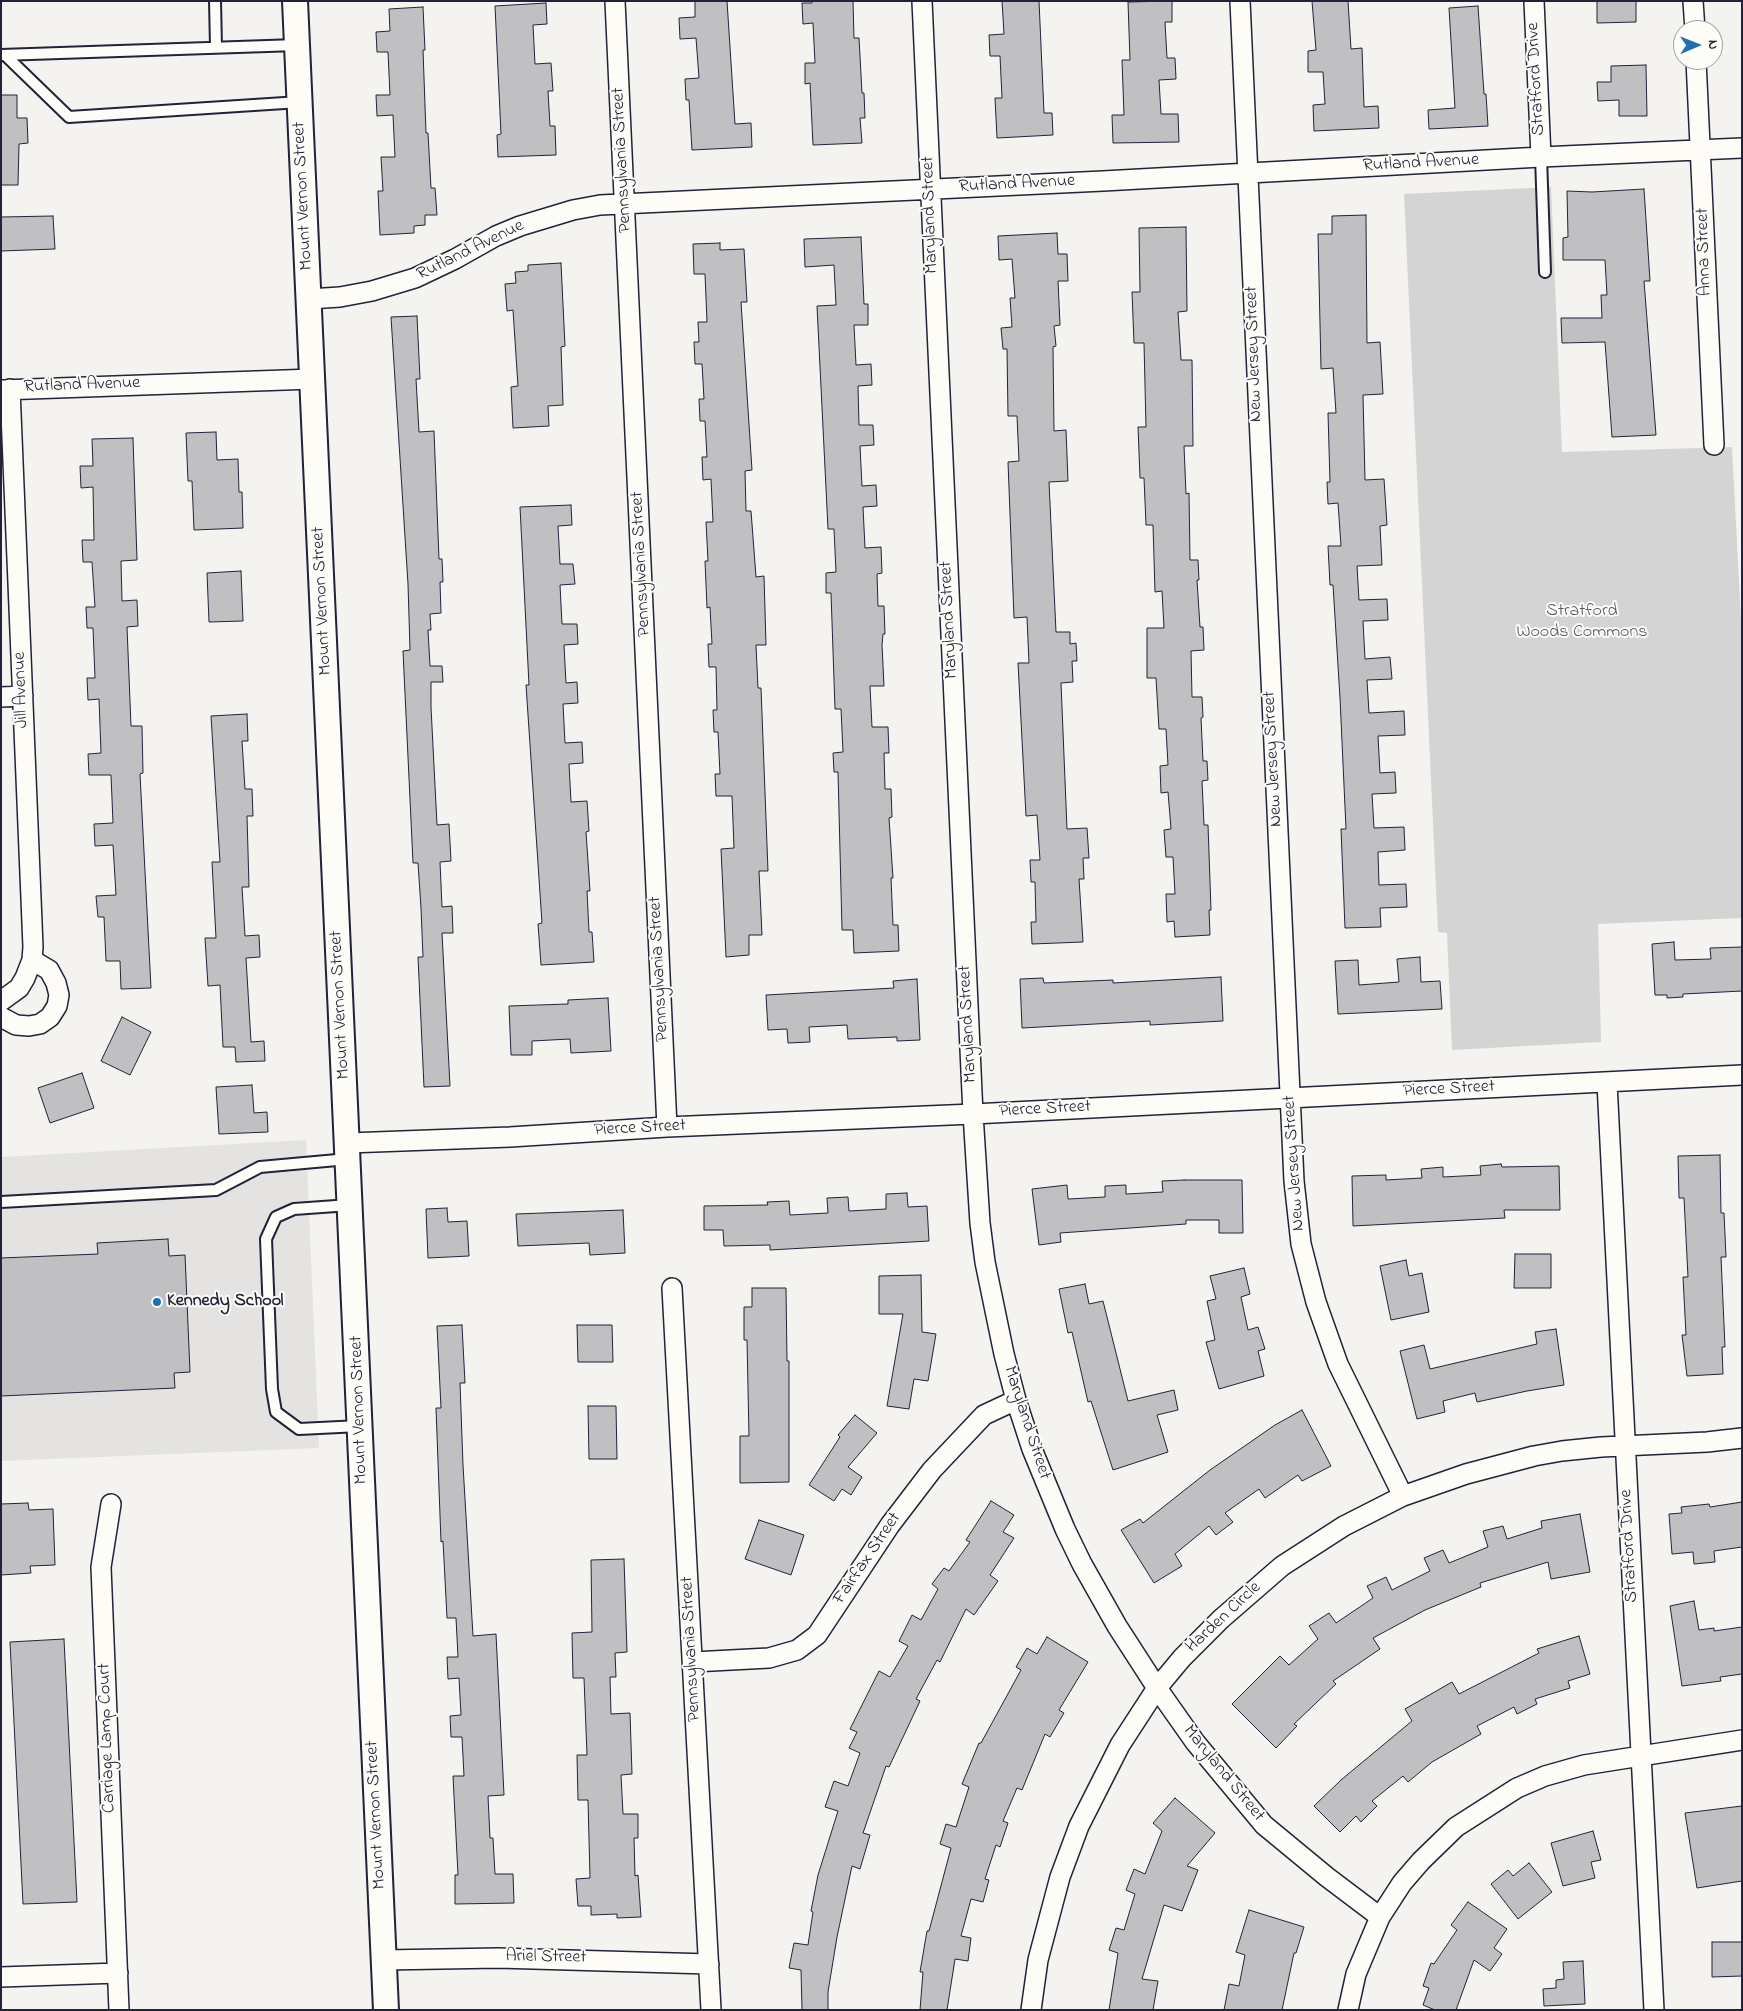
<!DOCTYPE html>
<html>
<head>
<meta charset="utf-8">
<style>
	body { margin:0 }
	#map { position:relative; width:1743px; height:2011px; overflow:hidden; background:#f4f3ef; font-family:"Indie Flower",sans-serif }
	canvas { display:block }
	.frame { position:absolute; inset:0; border:2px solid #22223b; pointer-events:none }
	.north { position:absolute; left:1673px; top:20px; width:50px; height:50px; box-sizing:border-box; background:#fdfcf7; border:1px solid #a5a5ac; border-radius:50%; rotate:89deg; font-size:14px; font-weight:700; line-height:20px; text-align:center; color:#22223b }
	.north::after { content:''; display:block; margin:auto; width:18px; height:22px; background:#1f6fb2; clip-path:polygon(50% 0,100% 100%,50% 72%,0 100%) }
</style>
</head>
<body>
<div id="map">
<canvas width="1743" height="2011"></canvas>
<div class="frame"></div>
<div class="north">N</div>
</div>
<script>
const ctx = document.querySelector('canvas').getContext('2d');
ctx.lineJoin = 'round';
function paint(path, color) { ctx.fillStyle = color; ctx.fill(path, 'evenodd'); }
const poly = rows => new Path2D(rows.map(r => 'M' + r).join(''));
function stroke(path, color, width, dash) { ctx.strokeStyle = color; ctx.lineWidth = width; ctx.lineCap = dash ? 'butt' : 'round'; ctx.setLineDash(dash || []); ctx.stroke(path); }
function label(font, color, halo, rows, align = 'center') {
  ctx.font = font + ' "Indie Flower",sans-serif'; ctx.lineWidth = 4; ctx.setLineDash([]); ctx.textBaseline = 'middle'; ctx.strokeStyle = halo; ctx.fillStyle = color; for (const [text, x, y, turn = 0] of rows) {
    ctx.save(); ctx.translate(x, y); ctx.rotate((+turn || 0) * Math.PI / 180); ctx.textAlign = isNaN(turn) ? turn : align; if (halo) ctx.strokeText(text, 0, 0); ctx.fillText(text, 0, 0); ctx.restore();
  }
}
paint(poly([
	[306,1140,319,1448,1,1461,1,1157]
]), '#e4e3e2');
paint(poly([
	[1551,187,1562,452,1732,447,1742,640,1742,918,1598,924,1601,1042,1452,1050,1447,933,1438,932,1404,194]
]), '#d5d4d5');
const building = poly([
	[695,1,727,1,735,124,751,123,752,147,692,150,689,100,686,100,685,79,699,78,696,38,680,39,679,18,695,17,695,1],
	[812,1,853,1,854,38,859,38,862,93,864,93,865,118,860,118,862,143,813,145,810,83,805,84,805,63,815,63,813,23,803,24,802,3,812,3,812,1],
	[1002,1,1039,1,1044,113,1052,113,1053,135,997,138,995,98,1002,98,1000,56,990,56,989,35,1004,34,1002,1],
	[1172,1,1172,22,1165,22,1167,58,1175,58,1176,79,1159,80,1161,114,1178,114,1179,142,1113,143,1112,115,1124,115,1122,60,1130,60,1128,2,1172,1],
	[1312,1,1348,1,1351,49,1362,48,1364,107,1378,106,1379,128,1314,131,1313,105,1325,104,1323,72,1308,72,1308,51,1316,50,1312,1],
	[1597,1,1636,1,1636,22,1597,23,1597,1],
	[546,3,547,24,533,25,535,64,551,63,553,91,548,91,550,126,555,126,556,155,498,157,497,135,501,134,495,6,546,3],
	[1478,6,1484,94,1486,94,1488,126,1429,129,1428,110,1455,108,1449,8,1478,6],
	[423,7,425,50,423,50,426,133,428,133,431,188,435,188,437,215,425,215,425,225,414,226,414,233,380,235,378,191,383,191,381,157,395,157,393,115,377,116,376,95,390,95,388,52,377,52,376,32,390,31,389,9,423,7],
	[1646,65,1647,116,1619,116,1619,100,1598,101,1597,82,1611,82,1611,66,1646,65],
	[1,95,17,95,17,118,27,118,28,143,19,144,18,185,1,185,1,95],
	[1644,189,1650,281,1644,281,1656,435,1612,437,1605,342,1562,343,1561,318,1602,318,1601,295,1607,295,1605,260,1563,260,1563,238,1568,237,1567,191,1592,192,1644,189],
	[1366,215,1367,343,1380,342,1383,394,1363,395,1365,480,1384,479,1387,525,1380,526,1382,565,1357,566,1359,600,1387,599,1388,620,1363,621,1365,659,1390,657,1392,679,1367,680,1369,713,1404,711,1405,735,1378,736,1380,773,1395,772,1396,793,1372,794,1374,828,1404,827,1405,850,1378,852,1379,885,1406,884,1407,907,1380,908,1381,927,1345,928,1341,829,1346,829,1340,698,1333,585,1330,585,1328,546,1341,546,1338,503,1328,504,1327,482,1330,482,1328,413,1336,413,1333,368,1321,369,1318,234,1332,234,1332,216,1366,215],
	[53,216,55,249,1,251,1,217,53,216],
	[1186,227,1187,311,1178,312,1181,360,1192,360,1193,446,1184,446,1186,494,1189,493,1190,560,1198,560,1199,580,1197,580,1200,627,1203,627,1204,650,1191,651,1192,697,1202,697,1203,717,1201,718,1203,761,1207,761,1208,780,1202,781,1204,825,1208,825,1211,910,1209,910,1210,935,1175,937,1174,921,1167,922,1166,894,1175,894,1173,857,1166,857,1164,830,1171,829,1168,792,1161,793,1160,766,1168,765,1166,729,1159,729,1156,678,1147,678,1147,628,1164,628,1162,591,1155,592,1153,525,1146,525,1144,478,1140,478,1138,427,1146,427,1144,343,1134,343,1132,292,1140,292,1139,228,1186,227],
	[1057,233,1058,254,1067,254,1068,281,1058,281,1060,325,1054,326,1056,346,1053,347,1054,431,1066,430,1068,481,1049,482,1056,632,1070,632,1070,644,1076,643,1077,661,1072,661,1073,682,1061,683,1067,829,1087,828,1089,858,1083,858,1084,879,1079,879,1083,942,1032,944,1031,922,1036,922,1035,882,1031,882,1030,860,1040,860,1037,815,1026,816,1018,663,1029,663,1027,617,1014,618,1008,462,1019,461,1017,416,1008,416,1007,349,1003,349,1001,328,1012,327,1010,298,1015,298,1012,259,999,260,998,236,1057,233],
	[861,237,864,304,868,304,868,325,854,325,856,365,871,364,872,385,858,386,859,425,873,425,874,445,860,446,862,486,876,485,877,506,863,507,865,548,881,547,882,573,877,574,878,606,884,606,885,634,883,634,882,645,884,686,870,686,872,727,888,727,889,753,884,753,885,789,891,789,892,817,889,818,893,878,891,878,893,925,898,925,899,951,854,953,853,930,842,930,838,772,834,772,833,753,843,752,841,709,835,709,831,593,826,593,826,573,836,572,834,529,828,529,817,306,836,305,834,265,805,267,804,239,861,237],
	[720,243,720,250,744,249,747,302,741,302,752,470,745,471,746,511,751,511,756,577,764,576,766,645,756,645,758,688,761,688,768,871,759,871,762,935,749,935,749,955,726,957,721,849,734,848,732,796,716,796,715,774,720,774,718,732,714,732,713,710,717,710,716,667,709,667,708,644,712,644,710,607,707,608,705,561,708,561,706,522,713,522,711,479,703,480,702,457,707,457,705,421,700,421,699,399,704,399,702,364,695,364,694,342,699,342,698,322,707,322,705,274,694,274,693,244,720,243],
	[561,263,565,346,561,347,563,405,548,406,549,426,513,428,511,387,518,386,513,310,507,311,505,284,516,283,515,272,528,271,528,265,561,263],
	[417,316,420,379,416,379,419,432,434,431,439,559,442,559,443,582,440,582,441,613,430,614,431,630,428,630,430,666,442,666,443,682,431,682,431,707,437,825,449,824,451,861,440,862,442,907,452,906,453,933,442,933,450,1086,424,1087,418,957,423,957,421,908,418,863,413,863,403,651,410,650,408,584,391,317,417,316],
	[216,432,217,460,238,459,239,492,242,492,243,528,194,530,192,481,188,481,186,433,216,432],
	[133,438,137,560,121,561,122,601,137,600,138,626,127,627,131,726,142,726,143,773,140,774,151,988,121,989,120,961,106,961,104,917,98,917,96,896,116,895,113,845,95,846,94,824,113,823,111,775,89,775,88,754,101,753,99,699,88,700,87,678,95,678,93,628,87,628,86,607,95,607,92,562,83,562,82,540,94,540,93,487,81,488,80,466,93,466,92,439,133,438],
	[571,505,572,525,558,526,560,564,573,564,575,584,560,585,562,624,577,624,578,644,564,645,566,683,577,682,578,703,563,704,565,743,582,742,583,763,569,764,571,802,587,801,589,831,586,832,590,891,587,891,589,932,592,932,594,962,541,965,538,924,542,923,526,685,529,685,520,507,571,505],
	[241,571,243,621,209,622,207,573,241,571],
	[247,714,248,741,242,741,245,789,252,789,253,816,247,816,249,887,242,887,245,936,259,935,260,957,246,958,251,1042,264,1041,265,1061,236,1062,235,1047,223,1047,220,985,208,986,205,938,216,938,212,862,220,862,211,716,247,714],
	[1674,942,1675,960,1711,959,1710,948,1742,947,1742,991,1683,994,1683,997,1667,998,1667,995,1655,995,1652,944,1674,942],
	[1420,957,1421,982,1440,981,1442,1009,1338,1014,1335,961,1358,960,1359,985,1399,982,1397,959,1420,957],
	[1221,977,1223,1021,1150,1025,1150,1021,1022,1028,1020,979,1043,978,1044,983,1113,980,1113,983,1221,977],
	[917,979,920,1040,897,1041,897,1037,848,1039,847,1025,809,1027,810,1042,788,1043,787,1029,768,1030,766,995,894,988,893,981,917,979],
	[608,998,611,1051,571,1053,570,1039,532,1041,532,1055,511,1055,509,1006,568,1004,568,1000,608,998],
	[122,1017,151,1032,130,1075,101,1061,122,1017],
	[82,1073,94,1108,50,1123,38,1088,82,1073],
	[252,1085,254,1113,267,1112,268,1132,219,1134,216,1087,252,1085],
	[1720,1155,1721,1213,1724,1213,1726,1257,1721,1257,1725,1347,1722,1347,1723,1374,1687,1376,1682,1335,1686,1335,1683,1277,1688,1277,1684,1198,1679,1198,1678,1156,1720,1155],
	[1501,1164,1502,1167,1559,1166,1560,1210,1504,1210,1505,1218,1353,1226,1352,1176,1386,1175,1386,1180,1422,1178,1421,1169,1443,1167,1443,1177,1481,1175,1480,1166,1501,1164],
	[1184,1180,1242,1180,1243,1233,1219,1233,1219,1220,1186,1220,1186,1224,1060,1233,1061,1242,1039,1245,1032,1189,1067,1185,1068,1199,1105,1197,1105,1186,1126,1185,1126,1194,1163,1192,1162,1181,1184,1180],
	[907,1193,908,1207,927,1206,929,1241,770,1250,770,1245,724,1246,723,1230,704,1230,704,1206,768,1205,767,1202,789,1201,790,1215,828,1213,827,1198,848,1197,849,1211,886,1209,886,1194,907,1193],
	[447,1208,448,1222,467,1221,469,1256,428,1258,426,1209,447,1208],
	[623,1210,625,1253,590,1255,589,1243,518,1246,516,1214,623,1210],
	[168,1239,169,1256,185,1255,190,1372,174,1373,175,1388,1,1396,1,1258,98,1254,97,1243,168,1239],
	[1515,1254,1551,1254,1551,1288,1514,1288,1515,1254],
	[1406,1260,1409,1276,1422,1273,1429,1312,1391,1320,1380,1266,1406,1260],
	[1244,1268,1250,1294,1241,1297,1248,1330,1258,1327,1265,1349,1258,1351,1264,1376,1219,1389,1206,1342,1215,1340,1207,1301,1216,1299,1210,1276,1244,1268],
	[921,1275,922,1332,936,1334,928,1381,914,1379,909,1409,887,1406,903,1314,879,1314,879,1276,921,1275],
	[1085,1284,1089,1304,1103,1301,1128,1401,1174,1390,1178,1410,1157,1415,1168,1452,1113,1470,1091,1401,1088,1402,1072,1332,1068,1333,1059,1289,1085,1284],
	[752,1288,786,1288,787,1361,789,1361,789,1482,740,1483,740,1436,749,1436,747,1340,744,1340,744,1307,752,1307,752,1288],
	[462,1325,465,1383,460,1383,463,1465,473,1636,496,1634,504,1795,488,1796,490,1838,493,1838,495,1874,513,1874,514,1903,455,1904,455,1875,458,1875,453,1776,464,1776,462,1737,451,1737,450,1716,461,1715,459,1678,448,1679,447,1657,458,1657,456,1618,447,1618,443,1541,441,1542,436,1408,441,1408,437,1326,462,1325],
	[577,1325,612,1325,613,1362,578,1362,577,1325],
	[1556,1329,1564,1385,1527,1391,1477,1402,1475,1393,1443,1401,1445,1412,1417,1419,1400,1351,1424,1345,1430,1369,1537,1344,1535,1332,1556,1329],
	[588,1406,616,1406,617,1459,589,1459,588,1406],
	[1302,1410,1331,1466,1302,1481,1298,1475,1265,1498,1259,1489,1225,1513,1233,1522,1216,1535,1209,1526,1175,1554,1182,1566,1154,1583,1121,1530,1140,1519,1143,1523,1210,1470,1275,1425,1302,1410],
	[855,1415,877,1433,848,1467,862,1477,851,1495,842,1489,834,1501,809,1485,840,1437,838,1435,855,1415],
	[991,1501,1014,1515,1003,1532,1014,1538,990,1575,998,1581,974,1615,966,1609,940,1662,937,1660,916,1699,920,1701,889,1767,886,1766,863,1833,870,1835,860,1869,852,1866,837,1937,828,1992,828,2010,802,2010,801,1970,789,1968,794,1943,808,1945,813,1912,811,1911,818,1875,838,1811,825,1807,834,1781,848,1786,860,1753,849,1748,857,1732,850,1729,879,1671,890,1677,908,1646,899,1641,912,1615,921,1620,938,1589,932,1584,944,1568,949,1571,970,1542,966,1540,991,1501],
	[1742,1502,1742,1547,1714,1551,1715,1562,1694,1564,1693,1552,1672,1554,1669,1514,1682,1513,1681,1507,1709,1504,1710,1507,1742,1502],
	[28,1503,29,1510,53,1509,55,1565,30,1566,31,1573,1,1575,1,1504,28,1503],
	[1580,1514,1590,1572,1551,1579,1548,1562,1480,1583,1481,1587,1425,1610,1373,1638,1380,1649,1333,1681,1336,1684,1294,1724,1297,1726,1276,1748,1232,1704,1280,1656,1289,1665,1318,1639,1309,1626,1329,1613,1336,1623,1373,1598,1367,1586,1386,1577,1392,1590,1430,1571,1424,1558,1443,1550,1449,1563,1488,1547,1483,1531,1503,1526,1507,1539,1542,1528,1541,1521,1580,1514],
	[759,1520,804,1535,791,1575,745,1559,759,1520],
	[624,1559,627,1652,615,1653,616,1677,610,1677,611,1714,630,1713,632,1774,621,1775,623,1814,638,1814,638,1838,634,1838,635,1876,638,1875,641,1917,617,1918,617,1914,591,1915,591,1906,578,1906,576,1879,590,1878,588,1800,578,1800,577,1755,587,1755,584,1678,573,1678,572,1633,592,1632,591,1560,624,1559],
	[1694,1601,1699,1630,1714,1628,1714,1631,1742,1627,1742,1674,1720,1677,1721,1681,1682,1686,1670,1606,1694,1601],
	[1579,1636,1590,1674,1568,1681,1570,1688,1535,1699,1537,1704,1517,1714,1514,1707,1477,1726,1481,1734,1432,1762,1408,1782,1403,1776,1372,1801,1377,1806,1361,1822,1356,1816,1340,1832,1314,1806,1341,1780,1412,1721,1405,1709,1452,1682,1459,1694,1539,1653,1537,1649,1579,1636],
	[1047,1637,1088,1662,1059,1710,1064,1713,1050,1737,1045,1734,1022,1790,1017,1788,1003,1821,1008,1823,1000,1847,996,1845,985,1879,989,1880,983,1902,971,1899,961,1936,971,1938,968,1961,955,1959,947,2010,920,2010,923,1972,920,1972,927,1931,929,1931,951,1848,940,1844,946,1824,956,1827,969,1787,962,1784,979,1743,981,1743,1021,1670,1016,1667,1027,1648,1037,1654,1047,1637],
	[64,1639,77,1902,23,1904,10,1642,64,1639],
	[1175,1798,1215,1833,1187,1866,1198,1870,1182,1911,1164,1905,1142,1979,1158,1981,1153,2010,1109,2010,1118,1953,1109,1950,1116,1928,1124,1930,1135,1894,1126,1890,1134,1869,1145,1874,1162,1831,1153,1823,1175,1798],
	[1742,1806,1742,1881,1697,1888,1685,1813,1742,1806],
	[1593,1831,1601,1860,1591,1862,1595,1878,1563,1886,1551,1843,1593,1831],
	[1529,1863,1552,1892,1518,1919,1491,1884,1508,1870,1513,1876,1529,1863],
	[1468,1902,1507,1929,1494,1948,1502,1954,1490,1971,1474,1960,1456,2010,1435,2010,1423,2005,1429,1988,1423,1986,1431,1963,1434,1964,1457,1930,1451,1925,1468,1902],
	[1249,1910,1304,1927,1296,1953,1294,1953,1282,2010,1224,2010,1229,1984,1239,1986,1245,1955,1236,1952,1249,1910],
	[1712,1942,1742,1942,1742,1976,1712,1977,1712,1942],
	[1583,1961,1585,2004,1544,2006,1543,1989,1556,1988,1556,1980,1564,1979,1563,1962,1583,1961]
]);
paint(building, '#c0bfc2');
stroke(building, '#22223b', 1);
const service = poly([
	[215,1,216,47],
	[1,55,297,45],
	[5,55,69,117,300,102],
	[1541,157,1545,272],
	[1,1202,216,1190,260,1167,348,1159],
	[350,1205,294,1209,276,1217,266,1239,272,1389,276,1412,299,1429,360,1426]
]);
const minor = poly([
	[615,1,667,1127],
	[922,1,973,1114,980,1223,985,1262,1004,1354,1016,1400,1032,1449,1065,1529,1082,1564,1117,1626,1157,1688,1195,1742,1264,1825,1327,1877,1380,1917],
	[1240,1,1294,1181,1301,1244,1316,1302,1338,1364,1403,1496],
	[1534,1,1541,157],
	[1693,1,1695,30],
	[1696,60,1714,445],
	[309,299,340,297,372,291,415,278,455,259,496,236,520,226,573,210,600,205,1103,181,1541,157,1742,148],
	[1,390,313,379],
	[1,697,23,696],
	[1,1001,19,988,25,978,32,960,33,947,10,389],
	[1,1017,16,1025,29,1026,40,1024,50,1017,57,1006,59,995,56,983,49,970,32,960],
	[1607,1083,1654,2010],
	[348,1143,510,1137,667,1127,973,1114,1742,1075],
	[672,1288,711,2010],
	[111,1504,101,1567,119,2010],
	[693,1662,769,1658,797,1650,817,1635,890,1525,932,1470,984,1415,1016,1400],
	[384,1960,498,1958,709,1964],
	[1,1977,118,1973],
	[1031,2010,1038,1960,1060,1877,1079,1826,1120,1745,1157,1688,1182,1658,1221,1619,1282,1566,1344,1526,1403,1496,1466,1474,1534,1456,1562,1451,1601,1447,1707,1442,1742,1438],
	[1348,2010,1356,1974,1380,1917,1402,1883,1421,1861,1456,1827,1517,1788,1545,1776,1584,1765,1742,1740]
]);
const tertiary = poly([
	[295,1,386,2010]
]);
stroke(service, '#22223b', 14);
stroke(minor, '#22223b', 22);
stroke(tertiary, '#22223b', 28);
stroke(service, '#fdfcf7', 10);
stroke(minor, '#fdfcf7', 19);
stroke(tertiary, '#fdfcf7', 24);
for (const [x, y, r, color] of [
	[157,1302,5,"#1f6fb2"]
]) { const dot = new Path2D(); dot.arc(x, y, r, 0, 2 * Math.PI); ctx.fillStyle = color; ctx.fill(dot); stroke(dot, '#fdfcf7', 2); }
label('18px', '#22223b', '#fdfcf7', [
	["Stratford Drive",1537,79,-93],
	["Pennsylvania Street",623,160,-93],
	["Rutland Avenue",1421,164,-3],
	["Rutland Avenue",1017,185,-3],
	["Mount Vernon Street",304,196,-93],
	["Maryland Street",931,215,-92],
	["Rutland Avenue",471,251,-26],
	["Anna Street",1705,252,-92],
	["New Jersey Street",1255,354,-92],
	["Rutland Avenue",82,386,-2],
	["Pennsylvania Street",642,564,-93],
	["Mount Vernon Street",323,601,-93],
	["Maryland Street",950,620,-93],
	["Jill Avenue",22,690,-92],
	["New Jersey Street",1274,759,-93],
	["Pennsylvania Street",660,969,-93],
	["Mount Vernon Street",341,1005,-93],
	["Maryland Street",969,1024,-93],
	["Pierce Street",1449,1090,-3],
	["Pierce Street",1045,1110,-3],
	["Pierce Street",640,1129,-3],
	["New Jersey Street",1295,1163,-94],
	["Mount Vernon Street",360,1410,-92],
	["Maryland Street",1026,1423,72],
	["Stratford Drive",1630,1546,-93],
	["Fairfax Street",868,1559,-56],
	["Harden Circle",1224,1618,-43],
	["Pennsylvania Street",692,1649,-93],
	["Carriage Lamp Court",108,1738,-92],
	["Maryland Street",1223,1774,51],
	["Mount Vernon Street",377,1815,-93],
	["Ariel Street",546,1958,1]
]);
label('18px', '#585769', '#fdfcf7', [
	["Stratford",1582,612],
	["Woods Commons",1582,633]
]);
label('bold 18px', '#22223b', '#fdfcf7', [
	["Kennedy School",167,1302]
], 'left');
</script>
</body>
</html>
